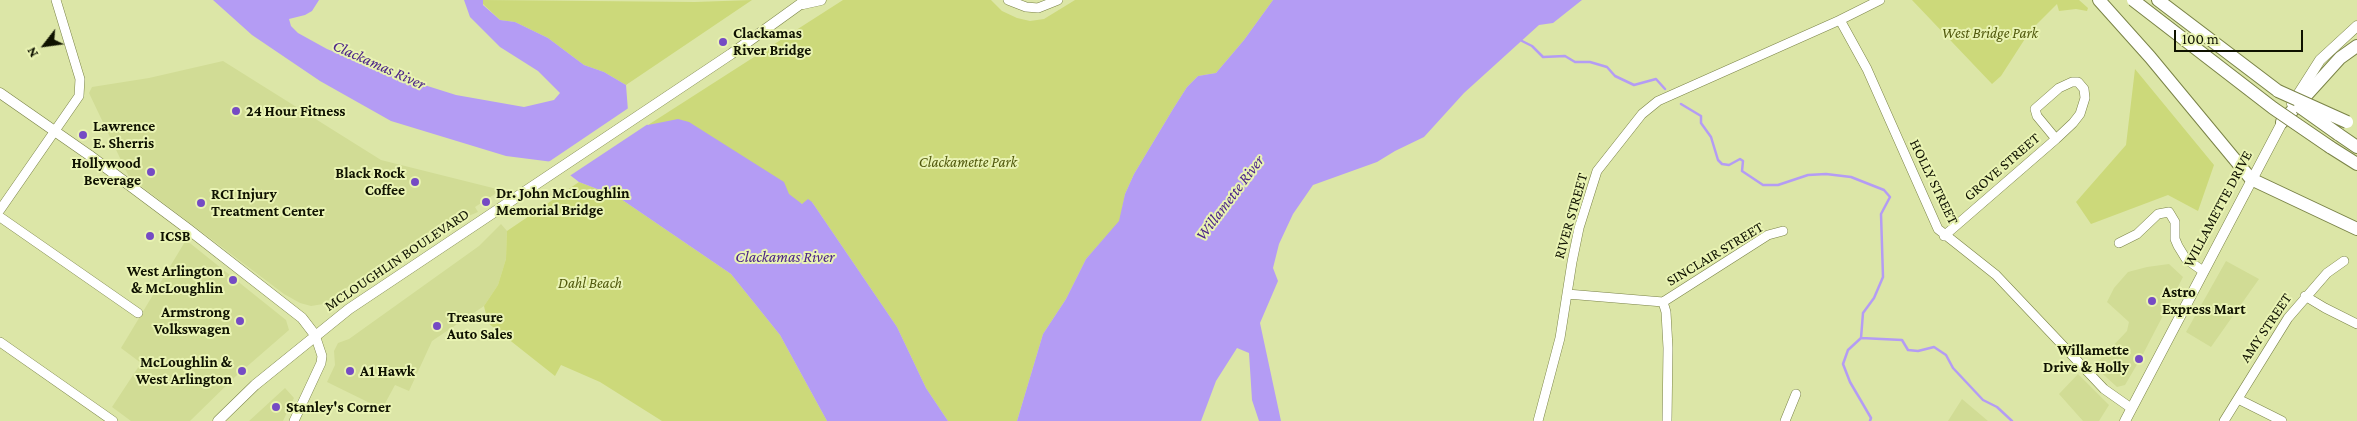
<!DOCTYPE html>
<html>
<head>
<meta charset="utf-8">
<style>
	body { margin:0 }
	#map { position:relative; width:2357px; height:421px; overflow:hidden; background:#dce6a7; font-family:"Crimson Pro",serif }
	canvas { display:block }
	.north { position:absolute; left:20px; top:20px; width:50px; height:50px; -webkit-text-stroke:4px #e9f3b3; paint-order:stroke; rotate:240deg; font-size:14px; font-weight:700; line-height:20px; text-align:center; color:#0f1200 }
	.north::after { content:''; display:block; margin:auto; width:18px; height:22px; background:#0f1200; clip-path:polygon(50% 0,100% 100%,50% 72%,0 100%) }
	.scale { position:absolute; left:2174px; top:30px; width:129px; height:22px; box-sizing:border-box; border:2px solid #0f1200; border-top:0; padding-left:6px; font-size:15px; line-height:18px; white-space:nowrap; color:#0f1200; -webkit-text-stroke:4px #e9f3b3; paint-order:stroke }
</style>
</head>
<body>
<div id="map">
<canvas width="2357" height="421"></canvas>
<div class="north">N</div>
<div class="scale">100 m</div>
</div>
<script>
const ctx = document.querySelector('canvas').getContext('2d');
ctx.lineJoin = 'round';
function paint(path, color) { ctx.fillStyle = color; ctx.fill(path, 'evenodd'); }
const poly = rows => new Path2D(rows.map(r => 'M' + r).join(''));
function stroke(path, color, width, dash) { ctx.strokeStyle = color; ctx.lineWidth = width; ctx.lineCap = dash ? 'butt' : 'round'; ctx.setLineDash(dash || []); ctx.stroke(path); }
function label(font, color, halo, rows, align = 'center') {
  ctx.font = font + ' "Crimson Pro",serif'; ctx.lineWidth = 4; ctx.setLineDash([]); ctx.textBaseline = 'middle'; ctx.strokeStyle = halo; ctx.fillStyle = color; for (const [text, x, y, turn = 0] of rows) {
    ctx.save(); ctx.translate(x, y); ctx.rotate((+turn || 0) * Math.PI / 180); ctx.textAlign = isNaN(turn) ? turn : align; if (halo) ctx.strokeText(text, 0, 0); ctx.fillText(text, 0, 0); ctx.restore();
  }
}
paint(poly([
	[223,61,381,160,501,190,475,207,478,212,425,234,323,304,311,306,300,303,284,294,129,177,89,93,92,87,149,78],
	[501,224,507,231,506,259,498,285,484,306,432,341,409,391,395,385,382,409,327,382,335,365,334,351,338,343,349,339,479,246],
	[186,240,286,320,289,330,236,376,190,421,131,421,112,407,141,363,121,348],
	[2226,261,2259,279,2211,347,2186,332],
	[2169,264,2183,277,2142,356,2125,385,2117,387,2094,366,2127,331,2129,322,2107,302,2114,288,2128,272,2147,267],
	[2078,374,2109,405,2099,421,2083,421,2059,394],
	[285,388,294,398,283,421,249,421],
	[1962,399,1988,421,1948,421]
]), '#d1dc95');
paint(poly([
	[483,0,695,2,752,0,626,85,604,72,584,65,548,38,515,22,500,20,483,4],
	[843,0,991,0,1002,11,1017,18,1030,21,1044,19,1075,0,1273,0,1244,40,1216,73,1198,76,1187,87,1173,109,1134,174,1125,194,1120,221,1086,259,1066,299,1043,334,1017,421,948,421,926,388,897,327,812,202,802,204,648,125],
	[1912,0,2079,0,2088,8,2087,11,2076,9,2059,11,2057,4,2030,31,2001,76,1992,84],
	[2135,69,2214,165,2198,211,2168,195,2091,224,2076,202,2126,145],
	[579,182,618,197,731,274,780,335,827,421,662,421,600,382,561,365,555,376,488,323,484,306,498,285,506,259,507,231]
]), '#ccd97a');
paint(poly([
	[213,0,319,0,312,11,305,15,289,19,291,26,298,33,327,49,383,72,456,95,524,107,554,100,560,93,538,71,500,47,470,17,464,0,483,0,483,5,500,20,515,22,548,38,584,65,604,72,626,85,628,111,648,125,678,119,689,122,784,182,789,194,802,204,808,199,812,202,897,327,926,388,948,421,827,421,780,335,731,274,618,197,579,182,553,162,506,156,391,121,320,81,252,35],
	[1273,0,1582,0,1553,23,1539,25,1464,93,1424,137,1395,151,1377,162,1313,185,1293,214,1279,244,1273,268,1278,281,1260,323,1281,421,1259,421,1252,400,1249,353,1237,348,1216,381,1201,421,1017,421,1043,334,1066,299,1086,259,1119,221,1125,194,1134,174,1173,109,1187,87,1198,76,1216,73,1244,40]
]), '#b49cf4');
paint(poly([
	[630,107,630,110,648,122,651,122,568,177,552,164,547,163]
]), '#dce6a7');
stroke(poly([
	[1522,41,1532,46,1543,57,1565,56,1575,62,1590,62,1607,67,1615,76,1634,85,1656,79,1665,89],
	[1681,104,1701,116,1701,123,1711,137,1718,160,1722,164,1729,165,1740,159,1743,161,1742,171,1763,185,1778,185,1808,175,1826,174,1851,177,1884,190,1890,197,1881,214,1883,277,1874,298,1863,313,1861,338,1902,340,1908,350,1918,351,1934,347,1946,355,1953,368,1983,400,1997,407,2012,421],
	[1861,338,1848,350,1843,364,1850,382,1871,418,1870,421]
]), '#b49cf4', 2.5);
const minor = poly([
	[1008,0,1026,7,1038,8,1058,0],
	[1840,20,1867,69,1938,229,1996,275,2104,389,2131,408],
	[0,210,79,96,80,79,56,0],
	[0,217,138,313],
	[1944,236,2056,139,2073,123,2080,114,2085,98,2084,89,2078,82,2072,82,2059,88,2035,109,2037,116,2056,139],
	[2119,243,2137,234,2158,214,2169,212,2175,222,2175,239,2178,246,2186,259,2203,271],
	[1567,294,1663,302],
	[2305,296,2325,308,2357,324],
	[1663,302,1768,235,1783,231],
	[1663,302,1666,312,1668,348,1667,421],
	[0,342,113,421],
	[2238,399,2282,421],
	[294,421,321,363,322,356,315,335],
	[1538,421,1560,338,1572,262,1579,228,1597,171,1642,114,1658,101,1840,20,1880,0],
	[1785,421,1796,394],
	[2224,421,2288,318,2327,273,2344,261]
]);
const major = poly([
	[803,4,821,0],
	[0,93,89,155,188,229,302,318,315,335],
	[2292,104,2320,60,2357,26],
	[218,421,255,385,349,309,731,54,806,0],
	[2125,421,2285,117]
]);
const highway = poly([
	[2099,0,2150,57,2251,179,2357,229],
	[2158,0,2278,91],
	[2282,122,2340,58,2357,46],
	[2338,134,2357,147],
	[2330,147,2357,164]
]);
stroke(minor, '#7a8347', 10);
stroke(major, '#7a8347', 11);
stroke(highway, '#7a8347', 14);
stroke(minor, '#fff', 9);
stroke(major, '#fff', 10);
stroke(highway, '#fff', 12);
const highwayBridge = poly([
	[2133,0,2273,108,2330,147],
	[2278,91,2347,122],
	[2300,107,2338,134]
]);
stroke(highwayBridge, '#7a8347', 14, []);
stroke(highwayBridge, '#fff', 12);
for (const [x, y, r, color] of [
	[723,42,5,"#754bc4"],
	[236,111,5,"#754bc4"],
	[83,135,5,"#754bc4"],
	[151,172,5,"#754bc4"],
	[415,182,5,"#754bc4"],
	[486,202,5,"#754bc4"],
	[201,203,5,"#754bc4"],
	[150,236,5,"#754bc4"],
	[233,280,5,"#754bc4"],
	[2152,301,5,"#754bc4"],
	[240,321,5,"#754bc4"],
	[437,326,5,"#754bc4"],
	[2139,359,5,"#754bc4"],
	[242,371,5,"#754bc4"],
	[350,371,5,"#754bc4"],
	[276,407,5,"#754bc4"]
]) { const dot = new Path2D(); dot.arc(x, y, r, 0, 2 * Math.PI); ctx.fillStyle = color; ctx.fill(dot); stroke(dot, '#e9f3b3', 2); }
label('bold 15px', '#0f1200', '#e9f3b3', [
	["Clackamas",733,33],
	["River Bridge",733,50],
	["24 Hour Fitness",246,111],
	["Lawrence",93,126],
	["E. Sherris",93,143],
	["Hollywood",141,163,"right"],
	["Beverage",141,180,"right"],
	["Black Rock",405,173,"right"],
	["Coffee",405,190,"right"],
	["Dr. John McLoughlin",496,193],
	["Memorial Bridge",496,210],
	["RCI Injury",211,194],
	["Treatment Center",211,211],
	["ICSB",160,236],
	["West Arlington",223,271,"right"],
	["& McLoughlin",223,288,"right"],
	["Astro",2162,292],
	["Express Mart",2162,309],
	["Armstrong",230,312,"right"],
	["Volkswagen",230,329,"right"],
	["Treasure",447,317],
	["Auto Sales",447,334],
	["Willamette",2129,350,"right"],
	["Drive & Holly",2129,367,"right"],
	["McLoughlin &",232,362,"right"],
	["West Arlington",232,379,"right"],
	["A1 Hawk",360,371],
	["Stanley's Corner",286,407]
], 'left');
label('italic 15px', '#50580c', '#e9f3b3', [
	["West Bridge Park",1990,33],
	["Clackamette Park",968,162],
	["Dahl Beach",590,283]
]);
label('15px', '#0f1200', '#e9f3b3', [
	["GROVE STREET",2002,167,-41],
	["HOLLY STREET",1934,182,64],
	["WILLAMETTE DRIVE",2218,209,-62],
	["RIVER STREET",1571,216,-74],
	["SINCLAIR STREET",1715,254,-31],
	["MCLOUGHLIN BOULEVARD",397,260,-34],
	["AMY STREET",2266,328,-56]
]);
label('italic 16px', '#4a2288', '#e9f3b3', [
	["Clackamas River",379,65,24],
	["Willamette River",1230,198,-53],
	["Clackamas River",785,257]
]);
</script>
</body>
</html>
